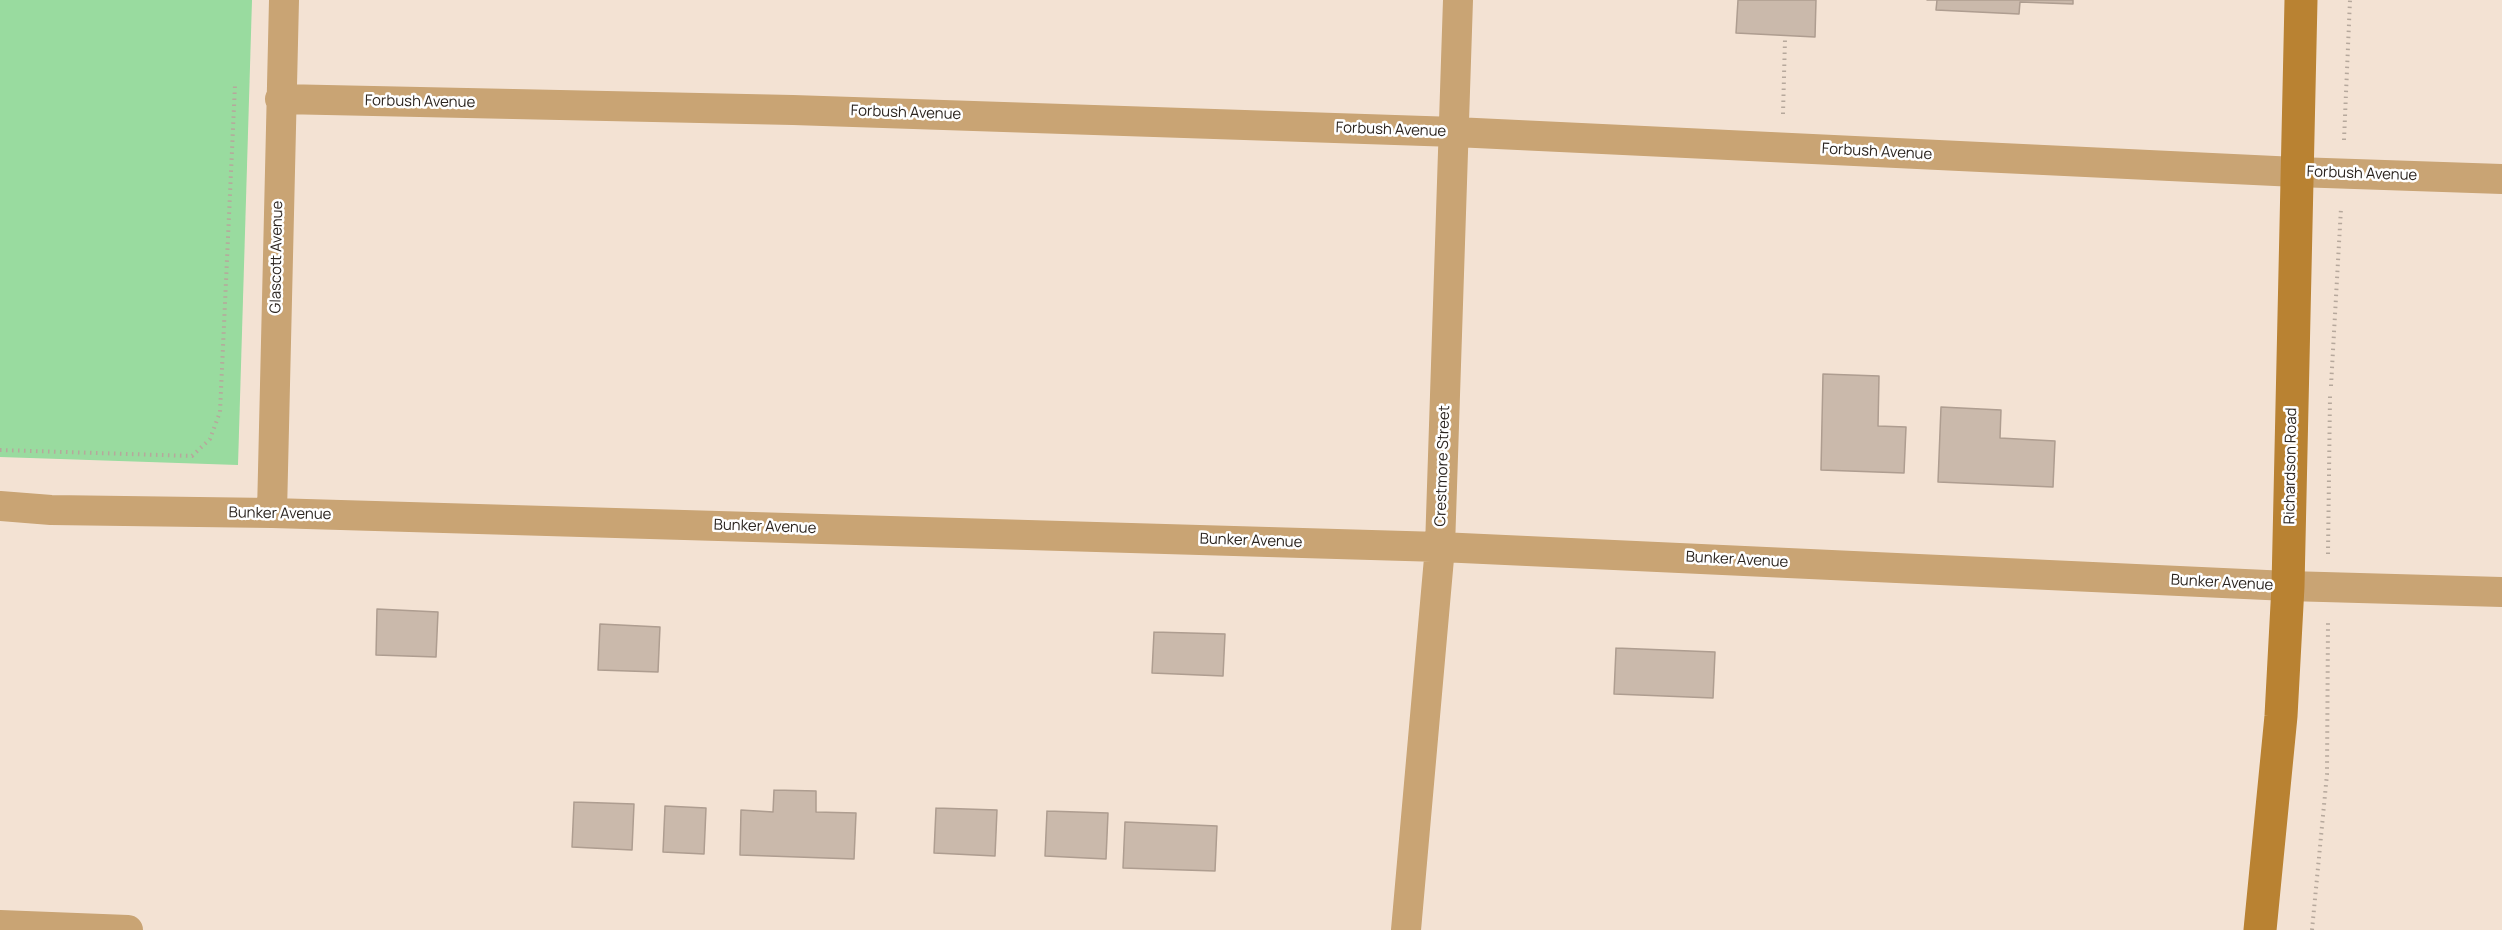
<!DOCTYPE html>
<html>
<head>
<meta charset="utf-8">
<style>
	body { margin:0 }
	canvas { display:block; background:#f3e2d3 }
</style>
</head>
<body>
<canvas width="2502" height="930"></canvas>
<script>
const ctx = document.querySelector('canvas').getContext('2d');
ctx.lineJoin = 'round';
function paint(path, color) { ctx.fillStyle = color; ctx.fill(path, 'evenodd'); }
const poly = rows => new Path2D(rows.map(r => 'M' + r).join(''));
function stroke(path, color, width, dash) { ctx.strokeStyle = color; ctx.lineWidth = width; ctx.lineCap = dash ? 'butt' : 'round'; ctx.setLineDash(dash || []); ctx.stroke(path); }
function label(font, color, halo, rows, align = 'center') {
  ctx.font = font + ' Manrope,sans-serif'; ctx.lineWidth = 5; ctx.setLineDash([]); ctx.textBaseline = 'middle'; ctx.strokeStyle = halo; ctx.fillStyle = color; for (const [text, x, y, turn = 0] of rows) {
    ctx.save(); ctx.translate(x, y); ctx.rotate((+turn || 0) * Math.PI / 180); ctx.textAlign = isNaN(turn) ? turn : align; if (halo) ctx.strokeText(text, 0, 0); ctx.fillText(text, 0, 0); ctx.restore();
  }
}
paint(poly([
	[0,0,252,0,238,465,0,457]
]), '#99db9f');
const building = poly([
	[1738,0,1816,0,1815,37,1736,33,1738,0],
	[1927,0,2073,0,2073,4,2020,2,2019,14,1936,10,1937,0,1927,0],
	[1823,374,1879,376,1878,426,1906,427,1904,473,1821,470,1823,374],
	[1941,407,2001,410,2000,438,2055,441,2053,487,1938,482,1941,407],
	[377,609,438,612,436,657,376,655,377,609],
	[600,624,660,627,658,672,598,670,600,624],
	[1154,632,1225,634,1223,676,1152,673,1154,632],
	[1616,648,1715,652,1713,698,1614,694,1616,648],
	[774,790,816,791,816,812,856,813,854,859,740,855,741,810,773,812,774,790],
	[574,802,634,804,632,850,572,847,574,802],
	[665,806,706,808,704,854,663,852,665,806],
	[936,808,997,810,995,856,934,853,936,808],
	[1047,811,1108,813,1106,859,1045,856,1047,811],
	[1125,822,1217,826,1215,871,1123,868,1125,822]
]);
paint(building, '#cab9ab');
stroke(building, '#ae9d90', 1.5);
stroke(poly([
	[1783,114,1785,39],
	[2344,140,2350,0],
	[2331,386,2341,208],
	[0,450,192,456,210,439,220,412,235,85],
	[2328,554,2330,396],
	[2312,930,2327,774,2328,621]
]), '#b6a89c', 4, [1.5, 4.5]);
stroke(poly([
	[280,99,793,110,1455,132,2296,172,2502,179],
	[0,506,51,510,272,513,1440,547,2288,586,2502,592],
	[272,513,284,0],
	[0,925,128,930],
	[1406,930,1440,547,1458,0]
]), '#c9a474', 30);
stroke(poly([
	[2260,930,2281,716,2288,586,2301,0]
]), '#b98232', 33);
label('15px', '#2b241f', '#fff', [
	["Forbush Avenue",420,102,1],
	["Forbush Avenue",906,113,2],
	["Forbush Avenue",1391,130,2],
	["Forbush Avenue",1877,152,3],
	["Forbush Avenue",2362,174,2],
	["Glascott Avenue",277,257,-89],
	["Crestmore Street",1443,466,-88],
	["Richardson Road",2291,466,-89],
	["Bunker Avenue",280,514,1],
	["Bunker Avenue",765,527,2],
	["Bunker Avenue",1251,541,2],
	["Bunker Avenue",1737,560,3],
	["Bunker Avenue",2222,583,3]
]);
</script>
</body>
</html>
